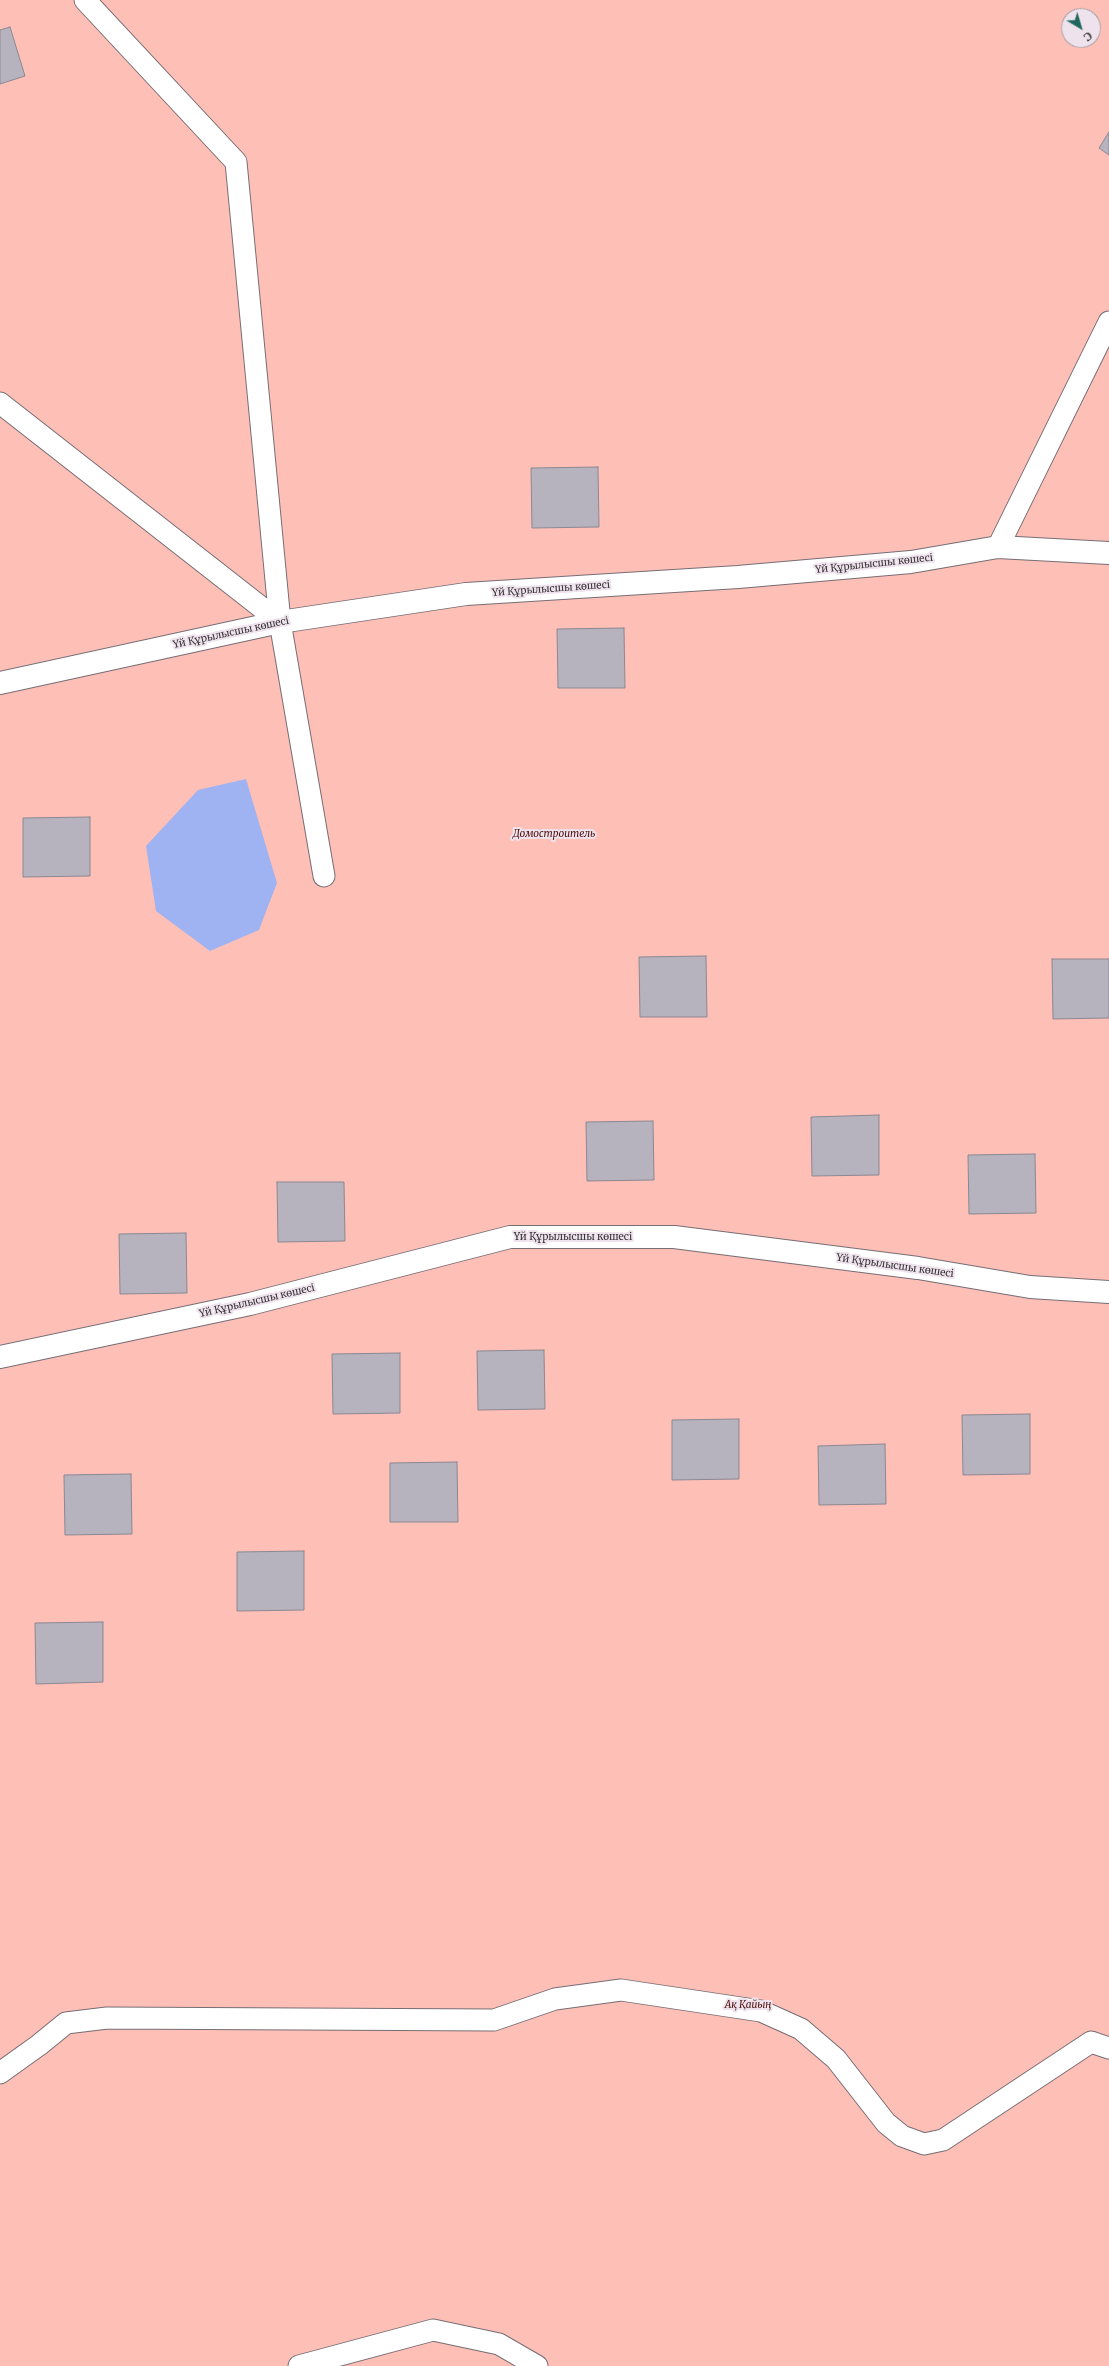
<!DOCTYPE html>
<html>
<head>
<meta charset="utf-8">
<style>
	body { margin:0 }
	#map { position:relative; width:1109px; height:2366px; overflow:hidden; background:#eee3ed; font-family:Merriweather,serif }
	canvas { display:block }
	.north { position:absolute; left:1061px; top:8px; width:40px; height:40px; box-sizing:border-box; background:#eee3ed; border:1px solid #a59da4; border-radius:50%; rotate:142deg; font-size:11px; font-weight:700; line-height:16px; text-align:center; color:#373336 }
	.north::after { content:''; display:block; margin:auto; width:14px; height:18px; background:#1f675d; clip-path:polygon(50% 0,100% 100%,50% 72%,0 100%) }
</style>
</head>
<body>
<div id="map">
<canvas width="1109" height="2366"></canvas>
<div class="north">С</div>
</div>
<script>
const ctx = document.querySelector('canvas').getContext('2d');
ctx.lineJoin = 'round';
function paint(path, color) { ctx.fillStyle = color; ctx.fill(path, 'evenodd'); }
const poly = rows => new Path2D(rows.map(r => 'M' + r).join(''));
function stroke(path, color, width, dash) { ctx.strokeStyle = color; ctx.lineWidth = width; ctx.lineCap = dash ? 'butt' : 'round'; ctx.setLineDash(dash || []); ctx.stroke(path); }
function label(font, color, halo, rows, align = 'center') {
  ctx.font = font + ' Merriweather,serif'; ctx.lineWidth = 4; ctx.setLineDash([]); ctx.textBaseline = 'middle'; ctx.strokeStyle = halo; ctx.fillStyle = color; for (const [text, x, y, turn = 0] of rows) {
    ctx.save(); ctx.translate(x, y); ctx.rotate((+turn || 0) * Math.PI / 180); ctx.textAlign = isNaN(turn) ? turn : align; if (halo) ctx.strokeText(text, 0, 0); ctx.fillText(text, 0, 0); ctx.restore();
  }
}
paint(poly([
	[0,0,1109,0,1109,2366,0,2366],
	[1069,16,1093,16,1093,40,1069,40]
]), '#fec0b6');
paint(poly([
	[246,779,277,883,259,930,210,951,156,911,146,846,198,790]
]), '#9fb2f1');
const building = poly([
	[10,27,25,76,0,84,0,30,10,27],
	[1109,132,1109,155,1099,148,1109,132],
	[598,467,599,527,532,528,531,468,598,467],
	[624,628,625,688,558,688,557,629,624,628],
	[90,817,90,876,23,877,23,818,90,817],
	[706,956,707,1017,640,1017,639,957,706,956],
	[1052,959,1109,959,1109,1018,1053,1019,1052,959],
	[879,1115,879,1175,812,1176,811,1117,879,1115],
	[653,1121,654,1180,587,1181,586,1122,653,1121],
	[1035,1154,1036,1213,969,1214,968,1155,1035,1154],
	[277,1182,344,1182,345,1241,278,1242,277,1182],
	[186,1233,187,1293,120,1294,119,1234,186,1233],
	[544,1350,545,1409,478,1410,477,1351,544,1350],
	[400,1353,400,1413,333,1414,332,1354,400,1353],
	[1030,1414,1030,1474,963,1475,962,1415,1030,1414],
	[739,1419,739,1479,672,1480,672,1420,739,1419],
	[885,1444,886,1504,819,1505,818,1446,885,1444],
	[457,1462,458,1522,390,1522,390,1463,457,1462],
	[131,1474,132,1534,65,1535,64,1475,131,1474],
	[304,1551,304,1610,237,1611,237,1552,304,1551],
	[103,1622,103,1682,36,1684,35,1623,103,1622]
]);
paint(building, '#b6b2be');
stroke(building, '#8c8893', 1);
const service = poly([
	[85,0,236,162,280,622,324,876],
	[0,403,280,622],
	[998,547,1109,322],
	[0,2073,39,2045,66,2023,107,2018,494,2020,555,1999,621,1990,761,2011,801,2029,836,2059,886,2123,902,2136,924,2144,943,2140,1091,2042,1109,2048],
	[299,2366,433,2330,499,2344,537,2366]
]);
const minor = poly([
	[0,683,280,622,466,594,738,577,911,562,998,547,1109,553],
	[0,1357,250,1304,510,1237,674,1237,918,1268,1030,1287,1109,1292]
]);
stroke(service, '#766d75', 23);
stroke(minor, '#766d75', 24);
stroke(service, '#fff', 21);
stroke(minor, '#fff', 22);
label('10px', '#373336', '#eee3ed', [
	["Үй Құрылысшы көшесі",874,564,-6],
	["Үй Құрылысшы көшесі",551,589,-4],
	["Үй Құрылысшы көшесі",231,633,-12],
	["Үй Құрылысшы көшесі",573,1237],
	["Үй Құрылысшы көшесі",895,1266,8],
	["Үй Құрылысшы көшесі",257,1301,-13]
]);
label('italic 10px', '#510f0a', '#eee3ed', [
	["Домостроитель",554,834],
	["Ақ Қайың",748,2005]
]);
</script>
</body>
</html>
